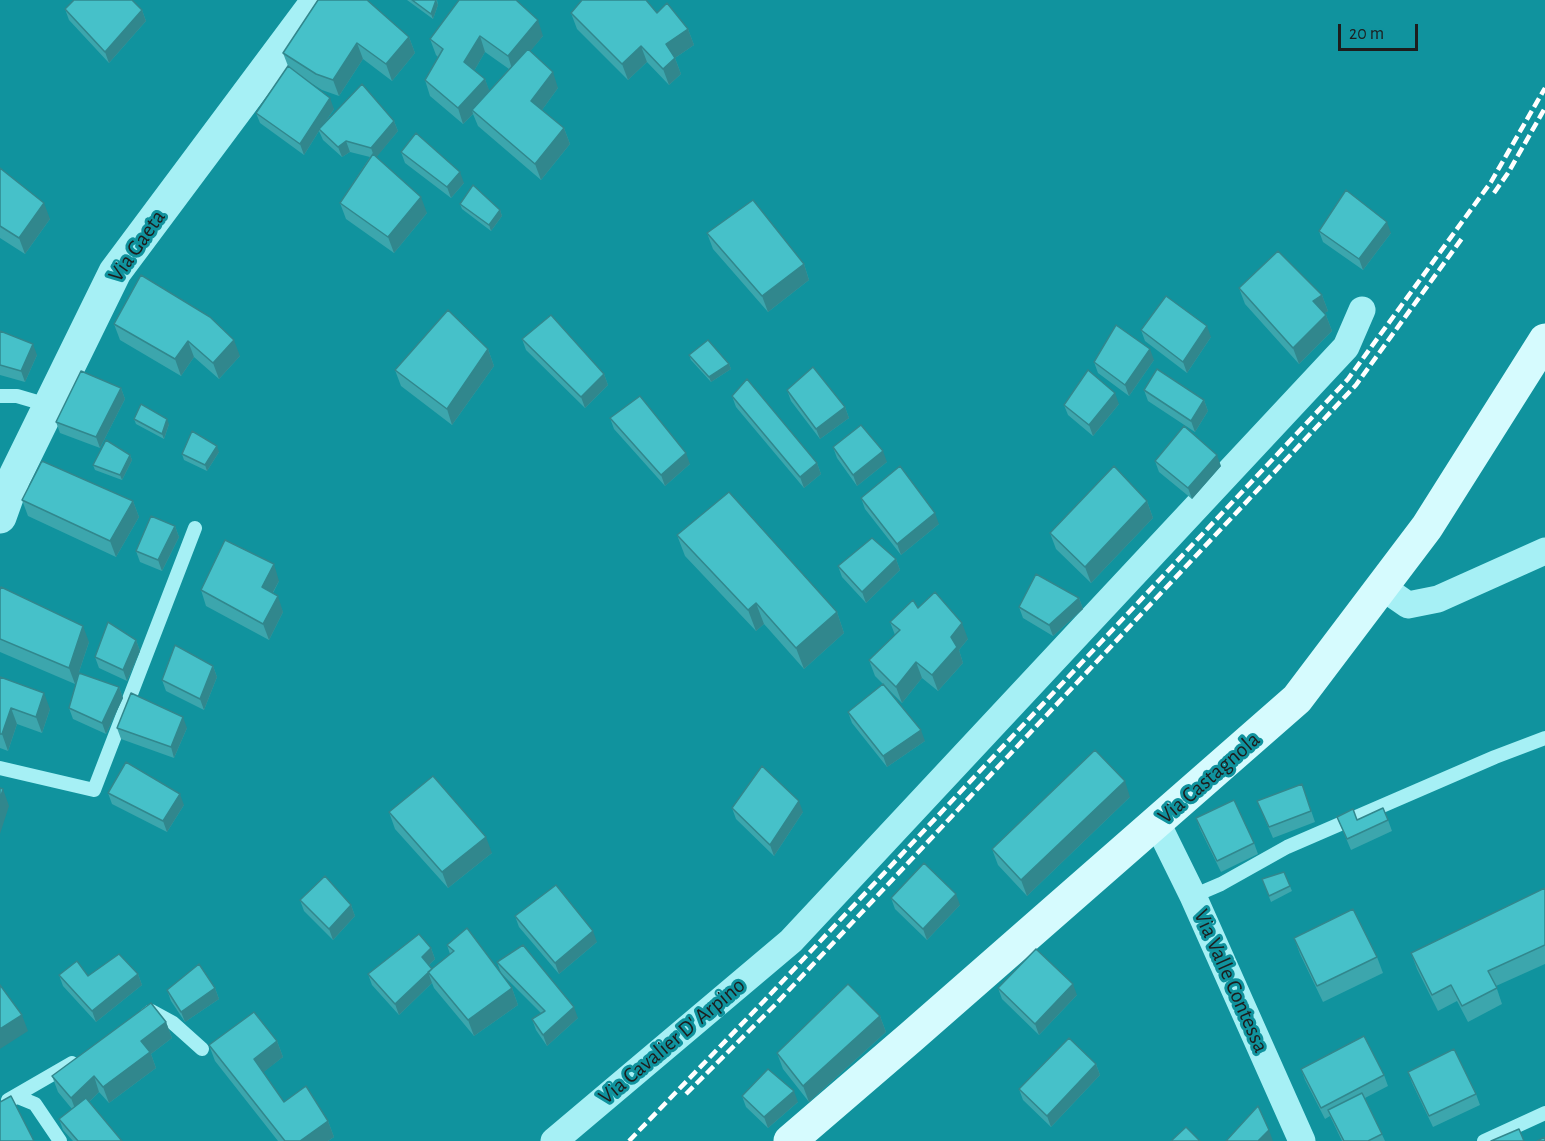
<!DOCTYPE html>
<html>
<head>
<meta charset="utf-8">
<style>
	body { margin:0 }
	#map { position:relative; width:1545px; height:1141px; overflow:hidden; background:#10939e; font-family:"Alegreya Sans",sans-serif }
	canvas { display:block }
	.scale { position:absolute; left:1338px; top:24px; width:80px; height:27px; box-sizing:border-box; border:3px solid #1d1d1d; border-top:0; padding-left:8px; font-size:18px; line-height:21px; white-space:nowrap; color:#1d1d1d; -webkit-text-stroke:4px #10939e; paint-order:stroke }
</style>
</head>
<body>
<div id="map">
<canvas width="1545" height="1141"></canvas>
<div class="scale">20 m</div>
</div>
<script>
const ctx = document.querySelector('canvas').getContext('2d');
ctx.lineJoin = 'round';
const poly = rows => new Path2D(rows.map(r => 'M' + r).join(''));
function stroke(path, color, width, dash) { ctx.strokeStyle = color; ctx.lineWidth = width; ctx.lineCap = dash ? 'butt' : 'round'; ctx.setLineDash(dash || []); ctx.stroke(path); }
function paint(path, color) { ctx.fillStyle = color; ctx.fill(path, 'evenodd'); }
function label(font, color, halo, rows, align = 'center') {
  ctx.font = font + ' "Alegreya Sans",sans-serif'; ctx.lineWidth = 6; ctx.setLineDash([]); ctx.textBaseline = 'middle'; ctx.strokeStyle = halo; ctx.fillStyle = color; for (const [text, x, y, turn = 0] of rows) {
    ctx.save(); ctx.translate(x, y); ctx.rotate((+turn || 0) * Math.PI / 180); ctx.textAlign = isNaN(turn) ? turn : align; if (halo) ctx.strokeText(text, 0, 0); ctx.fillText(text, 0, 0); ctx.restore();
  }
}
stroke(poly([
	[0,396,17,396,51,406],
	[0,768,94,790,195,528],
	[1193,896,1221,884,1287,847,1495,757,1545,738],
	[146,1015,151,1011,173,1023,202,1049],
	[11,1099,18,1097,35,1104,60,1141],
	[8,1100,72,1063],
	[1484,1141,1545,1113]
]), '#a6f0f5', 14);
stroke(poly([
	[1382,587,1408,605,1438,599,1545,551],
	[1157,823,1193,896,1302,1141],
	[554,1141,791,941,1346,347,1362,310]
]), '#a6f0f5', 27);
stroke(poly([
	[0,517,14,478,115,272,318,0]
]), '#a6f0f5', 33);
stroke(poly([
	[790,1141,911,1037,1297,699,1427,527,1545,340]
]), '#d6fbfe', 33);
stroke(poly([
	[1494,193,1508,173,1545,108],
	[686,1094,775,1005,1356,385,1463,237],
	[629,1141,764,1001,1348,379,1491,182,1545,88]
]), '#fff', 4.5, [10, 4.5]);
paint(poly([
	[318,0,409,37,415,53,392,81,363,59,339,96,322,90,306,80,334,109,326,121,394,121,398,131,376,157,427,213,394,253,346,219,340,203,370,157,350,152,342,157,323,140,319,131,304,155,260,123,256,113,288,66,283,53],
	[407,0,437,0,438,5,433,19],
	[459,0,543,36,530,51,558,88,542,110,564,128,570,144,541,180,478,126,473,114,463,124,430,96,425,80,438,57,436,55,430,39],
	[485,52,509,69,489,91,485,79,474,71],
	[65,9,142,10,146,21,109,63,69,20],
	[571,13,657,13,688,29,694,45,675,58,681,74,669,85,647,62,628,80,577,29],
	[401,152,464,183,451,198,405,163],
	[0,168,50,219,25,254,0,238],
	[460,204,500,210,502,216,491,231,462,209],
	[1319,231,1391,233,1363,270,1323,242],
	[707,233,804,264,809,280,768,312,713,249],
	[141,275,240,356,219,379,194,357,181,376,120,340,114,324],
	[1239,288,1322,295,1328,311,1324,313,1326,315,1332,331,1299,364,1245,304],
	[1141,330,1211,337,1187,373,1145,341],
	[0,331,37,355,25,382,0,375],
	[522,339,604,374,608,385,585,408,526,350],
	[488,349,494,366,452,425,401,386,395,370],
	[689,355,729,364,731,369,711,382,691,360],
	[1154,360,1129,396,1098,373,1094,362],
	[121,388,125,399,100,448,60,433,56,422],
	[787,390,845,407,849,418,820,439,791,401],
	[1144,390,1204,400,1208,411,1195,432,1148,401],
	[732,396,817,463,821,474,804,488,736,407],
	[1119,404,1093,436,1068,415,1064,405],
	[610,418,690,464,665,486,614,429],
	[134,419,169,424,164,439,136,424],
	[833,447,887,462,857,486,837,458],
	[219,452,207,471,184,460,182,454],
	[130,455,132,460,122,480,95,470,93,465],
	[1155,461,1221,466,1192,499,1159,472],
	[861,498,939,524,901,555,865,509],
	[22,500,133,501,139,517,116,557,28,516],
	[1147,501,1153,518,1091,583,1056,549,1050,533],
	[175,526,179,537,162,571,140,562,136,551],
	[677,535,837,612,844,633,804,669,764,624,756,631,685,556],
	[896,559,900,570,866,603,842,577,838,566],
	[279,581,273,593,283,612,269,640,206,606,201,590],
	[0,590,89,642,75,684,0,652],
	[1079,598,1083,609,1053,636,1023,618,1019,607],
	[918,608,968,639,959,650,963,663,938,691,922,678,902,703,875,676,869,660,895,635,890,622],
	[136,640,140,651,127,681,99,668,95,657],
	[213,666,217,677,204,710,166,691,162,680],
	[0,677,50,709,42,733,17,724,8,751,0,748],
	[119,687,123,698,106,734,73,719,69,708],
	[848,712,925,741,887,767,852,723],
	[117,728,187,728,174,758,121,739],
	[1302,784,1315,822,1273,838,1257,801],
	[108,793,184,805,167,832,112,804],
	[1130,797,1027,896,998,865,992,849],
	[732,808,803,812,774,856,736,819],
	[389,812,492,853,448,888,395,829],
	[1337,817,1357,820,1388,820,1392,831,1351,850],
	[1196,818,1254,843,1258,854,1221,872,1200,829],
	[1284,872,1292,891,1271,902,1262,879],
	[1545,888,1545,964,1496,986,1502,1004,1468,1022,1457,1001,1438,1011,1417,969,1411,953],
	[891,898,960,905,927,940,895,909],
	[300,900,351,905,355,916,333,940,304,911],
	[515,916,597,942,559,974,519,927],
	[1294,938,1377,957,1383,973,1323,1002,1300,954],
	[447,945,512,988,518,1005,474,1036,434,988,432,983,399,1015,372,985,368,974,431,948,435,959,429,965,432,969,450,954],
	[497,962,578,1018,547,1046,536,1030,532,1019,541,1013,501,973],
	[138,974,142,985,96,1022,63,986,59,975,88,976],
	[215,988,219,999,185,1022,171,1001,167,990],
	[998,988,1077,995,1039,1035,1002,999],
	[880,1016,886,1032,809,1102,783,1069,777,1053],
	[166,1022,172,1038,151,1054,156,1068,109,1103,99,1092,89,1102,122,1141,73,1141,63,1130,59,1119,72,1109,58,1092,52,1076],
	[277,1041,283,1057,263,1072,284,1102,328,1121,334,1137,328,1141,278,1141,215,1061,209,1045],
	[1096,1064,1100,1075,1051,1127,1023,1100,1019,1089],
	[1301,1069,1384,1075,1388,1086,1365,1098,1385,1141,1342,1141,1330,1116,1325,1119,1305,1080],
	[1408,1072,1476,1094,1480,1105,1433,1127,1412,1083],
	[742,1096,798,1102,768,1128,746,1107]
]), '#3ca6ad');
paint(poly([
	[436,0,438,5,433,19,431,14],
	[142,10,146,21,109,63,105,52],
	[538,20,543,36,513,72,508,56],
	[688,29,694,45,675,58,681,74,669,85,663,69,666,44],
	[480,36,485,52,470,78,464,62],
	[409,37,415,53,392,81,386,64],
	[357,43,363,59,339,96,333,80],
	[641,46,647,62,628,80,622,64],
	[553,72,558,88,537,117,531,101],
	[485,79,491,95,472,110,473,114,463,124,458,108],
	[330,98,334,109,320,130,319,129,319,131,304,155,300,144],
	[394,121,398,131,375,159,371,148],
	[564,128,570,144,541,180,535,164],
	[346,141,350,152,342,157,338,147],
	[460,172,464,183,451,198,447,187],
	[421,197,427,213,394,253,388,237],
	[44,203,50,219,25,254,19,238],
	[500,210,502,216,491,231,489,225],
	[1387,222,1391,233,1363,270,1359,259],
	[804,264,809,280,768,312,762,296],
	[1322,295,1328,311,1319,317,1313,301],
	[1326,315,1332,331,1299,364,1293,348],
	[1207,326,1211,337,1187,373,1183,362],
	[234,340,240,356,219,379,213,363],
	[188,341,194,357,181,376,175,359],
	[33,344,37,355,25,382,21,371],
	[488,349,494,366,452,425,447,409],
	[1150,349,1154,360,1129,396,1125,385],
	[729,364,731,369,711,382,709,377],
	[604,374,608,385,585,408,581,397],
	[121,388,125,399,100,448,96,437],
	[1115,393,1119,404,1093,436,1089,425],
	[1204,400,1208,411,1195,432,1191,421],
	[845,407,849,418,820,439,816,429],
	[167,419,169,424,164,439,162,434],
	[217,446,219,452,207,471,205,465],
	[883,451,887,462,857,486,853,475],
	[686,453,690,464,665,486,661,475],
	[130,455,132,460,122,480,120,475],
	[1217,455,1221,466,1192,499,1188,488],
	[817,463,821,474,804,488,800,477],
	[133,501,139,517,116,557,110,541],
	[1147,501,1153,518,1091,583,1085,567],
	[935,513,939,524,901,555,897,544],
	[175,526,179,537,162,571,158,560],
	[896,559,900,570,866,603,862,592],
	[274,564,279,581,267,603,262,587],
	[278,596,283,612,269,640,263,624],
	[1079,598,1083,609,1053,636,1049,625],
	[756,603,764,624,756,631,748,610],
	[837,612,844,633,804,669,796,648],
	[962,623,968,639,959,650,963,663,938,691,932,675,951,637],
	[83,626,89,642,75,684,69,668],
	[136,640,140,651,127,681,123,670],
	[916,662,922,678,902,703,896,687],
	[213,666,217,677,204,710,200,699],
	[119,687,123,698,106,734,102,723],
	[44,693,50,709,42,733,36,717],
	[11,708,17,724,8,751,2,734],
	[183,717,187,728,174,758,171,747],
	[921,730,925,741,887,767,883,756],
	[1125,781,1130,797,1027,896,1021,880],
	[3,789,9,806,0,834,0,799],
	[180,794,184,805,167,832,163,821],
	[799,801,803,812,774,856,770,845],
	[486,837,492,853,448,888,442,872],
	[956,894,960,905,927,940,923,929],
	[351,905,355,916,333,940,329,929],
	[593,931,597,942,559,974,555,963],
	[431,948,435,959,426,968,422,957],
	[428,972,432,983,399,1015,395,1004],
	[138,974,142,985,96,1022,92,1011],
	[1073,984,1077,995,1039,1035,1035,1024],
	[215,988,219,999,185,1022,181,1012],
	[512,988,518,1005,474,1036,468,1020],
	[574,1007,578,1018,547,1046,543,1035],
	[22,1015,28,1031,0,1049,0,1029],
	[880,1016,886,1032,809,1102,803,1086],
	[166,1022,172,1038,151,1054,156,1068,109,1103,103,1087,141,1041],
	[277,1041,283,1057,260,1075,254,1059],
	[1096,1064,1100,1075,1051,1127,1047,1116],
	[94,1076,99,1092,77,1114,71,1098],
	[794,1091,798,1102,768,1128,764,1117],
	[328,1121,334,1137,328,1141,300,1141],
	[1269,1130,1273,1141,1258,1141]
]), '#31878d');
const building = poly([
	[74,0,132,0,142,10,105,52,65,9,74,0],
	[318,0,367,0,409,37,386,64,357,43,333,80,316,74,283,53,318,0],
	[412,0,436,0,431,14,412,0],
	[459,0,516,0,538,20,508,56,480,36,464,62,485,79,458,108,425,80,443,49,430,39,459,0],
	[582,0,646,0,657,13,667,3,688,29,666,44,675,58,663,69,641,46,622,64,571,13,582,0],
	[528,49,553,72,531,101,564,128,535,164,472,110,528,49],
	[288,66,330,98,300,144,256,113,288,66],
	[362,84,394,121,371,148,346,141,338,147,319,129,362,84],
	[416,133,460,172,447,187,401,152,416,133],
	[373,154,421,197,388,237,340,203,373,154],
	[0,168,44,203,19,238,0,226,0,168],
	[473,185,500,210,489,225,460,204,473,185],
	[1346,190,1387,222,1359,259,1319,231,1346,190],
	[753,200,804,264,762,296,707,233,753,200],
	[1278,251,1322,295,1313,301,1326,315,1293,348,1239,288,1278,251],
	[141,275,210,317,234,340,213,363,188,341,175,359,114,324,141,275],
	[1166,296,1207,326,1183,362,1141,330,1166,296],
	[448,310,488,349,447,409,395,370,448,310],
	[551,315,604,374,581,397,522,339,551,315],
	[1116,325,1150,349,1125,385,1094,362,1116,325],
	[0,331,33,344,21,371,0,365,0,331],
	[708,340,729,364,709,377,689,355,708,340],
	[813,367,845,407,816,429,787,390,813,367],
	[1157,369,1204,400,1191,421,1144,390,1157,369],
	[1088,370,1115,393,1089,425,1064,405,1088,370],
	[81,371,121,388,96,437,56,422,81,371],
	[747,379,817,463,800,477,732,396,747,379],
	[640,396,686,453,661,475,610,418,640,396],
	[141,404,167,419,162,434,134,419,141,404],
	[861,425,883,451,853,475,833,447,861,425],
	[1184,426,1217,455,1188,488,1155,461,1184,426],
	[192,431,217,446,205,465,182,454,192,431],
	[106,440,130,455,120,475,93,465,106,440],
	[42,461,133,501,110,541,22,500,42,461],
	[900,466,935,513,897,544,861,498,900,466],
	[1114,466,1147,501,1085,567,1050,533,1114,466],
	[729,492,837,612,796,648,756,603,748,610,677,535,729,492],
	[151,516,175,526,158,560,136,551,151,516],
	[872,538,896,559,862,592,838,566,872,538],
	[225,540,274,564,262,587,278,596,263,624,201,590,225,540],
	[1036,574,1079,598,1049,625,1019,607,1036,574],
	[1,587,83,626,69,668,0,639,0,590,1,587],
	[935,592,962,623,951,637,957,647,932,675,916,662,896,687,869,660,900,630,890,622,913,600,918,608,935,592],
	[108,622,136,640,123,670,95,657,108,622],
	[175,645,213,666,200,699,162,680,175,645],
	[79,673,119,687,102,723,69,708,79,673],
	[0,677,44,693,36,717,11,708,2,734,0,734,0,677],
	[883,684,921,730,883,756,848,712,883,684],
	[131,693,183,717,171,747,117,728,131,693],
	[1095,750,1125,781,1021,880,992,849,1095,750],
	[126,762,180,794,163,821,108,793,126,762],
	[762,766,799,801,770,845,732,808,762,766],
	[433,776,486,837,442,872,389,812,433,776],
	[1302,784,1311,811,1269,827,1257,801,1302,784],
	[0,788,3,789,0,799,0,788],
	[1234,800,1254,843,1217,861,1196,818,1234,800],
	[1383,808,1388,820,1347,839,1337,817,1353,809,1357,820,1383,808],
	[924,863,956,894,923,929,891,898,924,863],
	[1284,872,1290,886,1269,896,1262,879,1284,872],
	[325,876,351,905,329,929,300,900,325,876],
	[556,885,593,931,555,963,515,916,556,885],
	[1545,888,1545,945,1488,971,1497,988,1462,1006,1451,985,1432,995,1411,953,1545,888],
	[1353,909,1377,957,1317,986,1294,938,1353,909],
	[467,928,512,988,468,1020,428,972,454,951,447,945,467,928],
	[419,934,431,948,422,957,432,969,395,1004,368,974,419,934],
	[523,945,574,1007,543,1035,532,1019,545,1011,497,962,523,945],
	[1036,949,1073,984,1035,1024,998,988,1036,949],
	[119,954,138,974,92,1011,59,975,77,961,88,976,119,954],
	[199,964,215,988,181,1012,167,990,199,964],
	[848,984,880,1016,803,1086,777,1053,848,984],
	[0,985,22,1015,0,1029,0,985],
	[151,1003,166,1022,141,1041,150,1052,103,1087,94,1076,71,1098,52,1076,151,1003],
	[254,1012,277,1041,254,1059,284,1102,306,1086,328,1121,300,1141,285,1141,209,1045,254,1012],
	[1364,1036,1384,1075,1321,1108,1301,1069,1364,1036],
	[1069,1038,1096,1064,1047,1116,1019,1089,1069,1038],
	[1454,1049,1476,1094,1429,1116,1408,1072,1454,1049],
	[768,1069,794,1091,764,1117,742,1096,768,1069],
	[1362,1093,1382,1134,1368,1141,1344,1141,1328,1110,1362,1093],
	[11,1096,34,1141,0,1141,0,1102,11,1096],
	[86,1098,122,1141,78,1141,59,1119,86,1098],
	[1258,1106,1269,1130,1258,1141,1226,1141,1258,1106],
	[1186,1127,1200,1141,1171,1141,1186,1127],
	[1519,1129,1524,1141,1491,1141,1519,1129],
	[1545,1137,1545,1141,1537,1141,1545,1137]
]);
paint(building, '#46c1c9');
stroke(building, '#31878d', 1.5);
label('22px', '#1d1d1d', '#10939e', [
	["Via Gaeta",137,246,-55],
	["Via Castagnola",1209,778,-41],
	["Via Valle Contessa",1231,981,66],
	["Via Cavalier D' Arpino",672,1041,-40]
]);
</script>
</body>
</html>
